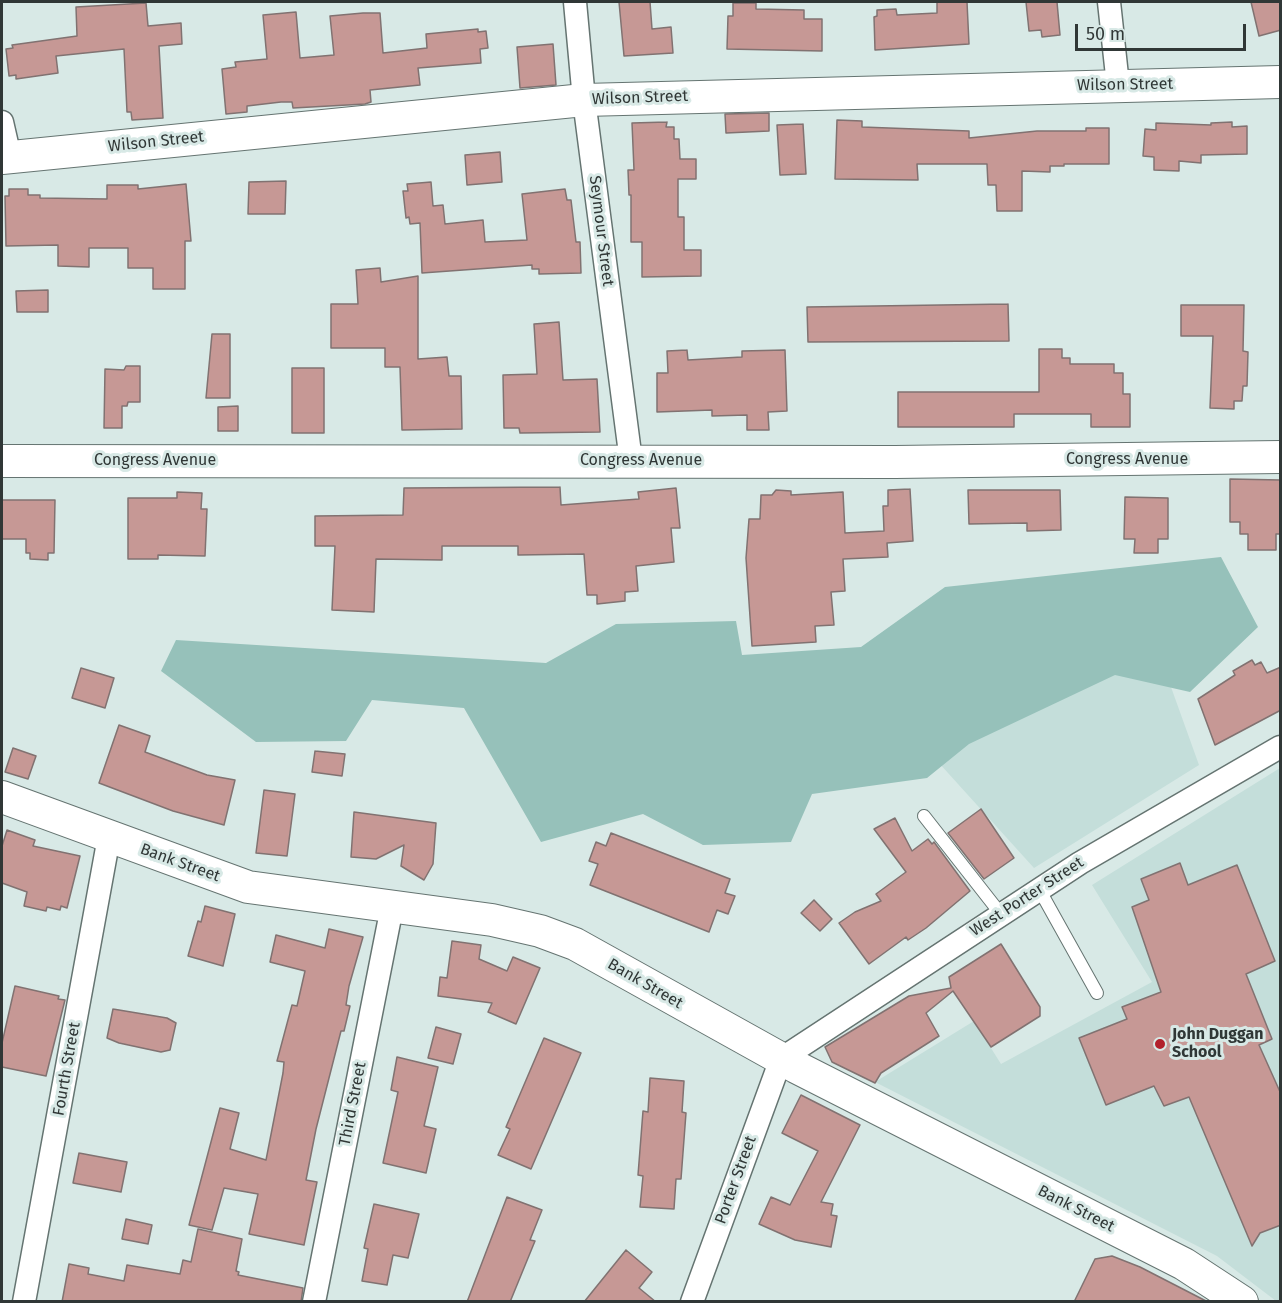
<!DOCTYPE html>
<html>
<head>
<meta charset="utf-8">
<style>
	body { margin:0 }
	#map { position:relative; width:1282px; height:1303px; overflow:hidden; background:#d8e9e6; font-family:"Fira Sans",sans-serif }
	canvas { display:block }
	.frame { position:absolute; inset:0; border:3px solid #303736; pointer-events:none }
	.scale { position:absolute; left:1075px; top:24px; width:171px; height:27px; box-sizing:border-box; border:3px solid #303736; border-top:0; padding-left:8px; font-size:18px; line-height:21px; white-space:nowrap; color:#303736; -webkit-text-stroke:4px #d8e9e6; paint-order:stroke }
</style>
</head>
<body>
<div id="map">
<canvas width="1282" height="1303"></canvas>
<div class="frame"></div>
<div class="scale">50 m</div>
</div>
<script>
const ctx = document.querySelector('canvas').getContext('2d');
ctx.lineJoin = 'round';
function paint(path, color) { ctx.fillStyle = color; ctx.fill(path, 'evenodd'); }
const poly = rows => new Path2D(rows.map(r => 'M' + r).join(''));
function stroke(path, color, width, dash) { ctx.strokeStyle = color; ctx.lineWidth = width; ctx.lineCap = dash ? 'butt' : 'round'; ctx.setLineDash(dash || []); ctx.stroke(path); }
function label(font, color, halo, rows, align = 'center') {
  ctx.font = font + ' "Fira Sans",sans-serif'; ctx.lineWidth = 6; ctx.setLineDash([]); ctx.textBaseline = 'middle'; ctx.strokeStyle = halo; ctx.fillStyle = color; for (const [text, x, y, turn = 0] of rows) {
    ctx.save(); ctx.translate(x, y); ctx.rotate((+turn || 0) * Math.PI / 180); ctx.textAlign = isNaN(turn) ? turn : align; if (halo) ctx.strokeText(text, 0, 0); ctx.fillText(text, 0, 0); ctx.restore();
  }
}
paint(poly([
	[1148,623,1199,765,1034,868,910,731],
	[1280,768,1280,1301,1276,1301,1217,1256,875,1082,974,1021,1001,1064,1152,982,1092,885]
]), '#c4deda');
paint(poly([
	[1221,557,1258,627,1190,692,1115,675,969,744,927,778,812,794,791,842,703,845,643,814,541,842,464,708,372,700,346,741,256,742,161,671,176,640,546,663,616,624,736,621,742,655,861,647,945,587]
]), '#96c1ba');
const building = poly([
	[619,2,650,2,652,29,671,27,673,53,624,56,619,2],
	[937,2,967,2,969,44,875,50,874,17,877,16,877,10,896,9,897,15,937,13,937,2],
	[1026,2,1057,2,1060,35,1042,37,1041,30,1029,31,1026,2],
	[1251,2,1281,2,1281,30,1259,36,1251,2],
	[146,3,148,26,181,23,182,44,159,46,163,118,132,120,131,112,127,112,124,49,56,56,58,73,16,79,16,75,9,76,6,49,13,48,12,45,77,36,76,7,146,3],
	[733,3,756,3,756,9,804,10,804,19,822,19,822,51,727,49,728,16,733,16,733,3],
	[296,12,300,58,334,55,330,16,363,13,380,13,383,53,427,48,426,34,478,29,478,32,486,31,488,48,480,49,481,63,418,68,420,85,370,90,371,102,365,104,293,108,292,102,281,102,247,106,247,112,226,114,222,69,236,67,235,62,267,59,263,15,296,12],
	[553,44,556,85,520,88,517,47,553,44],
	[769,113,769,131,726,133,725,114,769,113],
	[837,120,862,121,862,127,969,131,969,138,1037,131,1086,131,1086,128,1109,128,1109,164,1064,164,1064,166,1050,166,1050,172,1022,171,1022,211,997,211,996,185,988,185,987,164,917,164,918,180,835,179,837,120],
	[667,122,666,127,674,127,674,139,679,139,680,159,696,159,696,179,678,179,678,217,684,217,684,250,701,250,701,276,642,277,642,242,631,242,631,195,629,195,628,170,634,170,632,123,667,122],
	[1232,122,1232,127,1247,126,1247,154,1201,155,1201,163,1179,161,1179,171,1154,170,1154,157,1143,156,1145,129,1156,130,1156,123,1211,125,1211,123,1232,122],
	[803,124,806,174,780,175,777,125,803,124],
	[500,152,502,182,467,185,465,155,500,152],
	[286,181,285,214,248,214,249,182,286,181],
	[431,182,433,206,443,205,445,224,483,220,485,242,527,240,522,194,565,189,567,200,571,200,576,242,580,242,581,273,539,274,539,269,532,269,532,265,422,273,420,223,410,224,409,217,406,218,403,191,408,191,407,184,431,182],
	[186,184,191,241,185,241,185,289,153,289,153,268,128,268,128,248,89,248,89,267,58,266,58,245,6,246,5,196,9,196,9,189,28,189,28,195,40,195,40,198,107,199,107,185,138,185,138,189,186,184],
	[380,268,381,282,418,276,418,359,447,357,449,376,461,376,462,429,402,430,400,367,385,367,385,348,331,348,331,304,358,304,356,270,380,268],
	[48,290,48,312,17,312,16,291,48,290],
	[1008,304,1009,341,808,342,807,307,1008,304],
	[1181,305,1244,305,1243,351,1248,352,1247,386,1243,386,1242,401,1234,401,1234,409,1210,408,1213,336,1181,336,1181,305],
	[559,322,563,380,597,379,600,432,520,433,519,428,504,428,503,375,537,374,534,324,559,322],
	[212,334,230,334,230,398,206,398,212,334],
	[1039,349,1062,349,1062,358,1070,358,1070,364,1114,364,1114,373,1123,373,1123,394,1130,394,1130,427,1091,427,1091,414,1014,414,1014,427,898,427,898,392,1039,392,1039,349],
	[687,350,688,360,742,357,742,351,785,350,787,411,768,412,769,430,747,430,747,415,712,416,712,410,657,412,657,373,668,373,667,351,687,350],
	[126,366,140,366,140,402,128,402,127,406,122,406,122,428,104,428,105,369,124,370,126,366],
	[292,368,324,368,324,433,292,433,292,368],
	[238,406,238,431,218,431,218,407,238,406],
	[1230,479,1281,480,1281,534,1276,534,1276,550,1248,550,1248,534,1240,534,1240,522,1230,522,1230,479],
	[560,487,561,505,639,499,638,492,676,488,680,528,671,528,674,562,636,566,638,591,625,592,625,601,597,604,597,595,587,595,584,554,518,555,518,546,442,546,442,560,376,559,374,612,332,610,335,546,315,546,315,516,403,515,404,488,560,487],
	[910,489,913,541,887,543,888,557,843,559,845,591,831,592,834,625,815,626,816,642,752,646,746,558,749,519,760,519,761,495,772,495,776,490,791,491,791,495,843,492,845,533,884,531,883,506,888,506,888,490,910,489],
	[968,490,1060,490,1061,530,1027,531,1027,523,969,524,968,490],
	[177,492,202,493,201,509,207,509,205,556,158,555,158,559,128,559,128,498,177,498,177,492],
	[1125,497,1168,498,1168,539,1158,539,1158,553,1134,553,1135,539,1124,539,1125,497],
	[2,500,55,500,54,553,48,553,48,560,30,559,30,553,26,553,26,539,2,539,2,500],
	[1252,660,1255,665,1261,662,1267,673,1281,667,1281,710,1215,745,1198,699,1235,675,1233,671,1252,660],
	[81,668,114,678,105,708,72,698,81,668],
	[119,725,150,736,145,752,207,775,235,780,224,825,173,811,99,783,119,725],
	[13,748,36,756,28,779,5,772,13,748],
	[315,751,345,754,342,776,312,772,315,751],
	[264,790,295,794,287,856,256,853,264,790],
	[981,809,1014,858,984,879,948,833,981,809],
	[354,812,436,823,433,864,424,880,401,866,404,845,376,859,351,857,354,812],
	[895,818,912,851,928,839,932,844,934,842,970,891,926,928,908,940,906,937,869,964,839,923,855,912,881,901,876,894,906,872,874,829,895,818],
	[7,830,35,840,33,846,80,856,67,908,61,906,60,910,47,907,46,911,24,906,27,892,2,883,2,846,7,830],
	[611,833,730,879,725,893,735,896,728,914,717,910,709,932,590,885,598,864,589,861,596,842,606,846,611,833],
	[1180,863,1188,885,1237,865,1275,961,1246,974,1272,1039,1259,1045,1281,1094,1281,1225,1260,1233,1252,1246,1189,1097,1164,1106,1154,1086,1106,1105,1079,1038,1127,1019,1122,1007,1161,992,1132,907,1149,900,1141,879,1180,863],
	[814,900,832,919,820,931,801,913,814,900],
	[205,906,235,914,223,966,188,956,198,921,201,922,205,906],
	[329,929,363,937,349,986,346,1005,350,1006,344,1031,341,1031,316,1129,306,1180,317,1182,304,1245,249,1234,258,1194,224,1188,212,1230,189,1225,220,1108,239,1113,230,1149,266,1160,283,1073,284,1062,277,1061,292,1005,297,1006,305,971,270,962,276,935,325,948,329,929],
	[452,941,481,945,479,959,507,971,513,957,540,968,516,1024,488,1012,492,1003,438,996,440,977,447,978,452,941],
	[1001,944,1040,1007,1040,1016,991,1047,953,991,926,1013,939,1036,881,1073,875,1083,832,1062,825,1047,909,996,951,988,949,977,1001,944],
	[15,986,59,996,58,999,65,1000,46,1076,2,1067,2,1043,15,986],
	[113,1009,167,1018,176,1023,170,1050,161,1052,119,1043,107,1038,113,1009],
	[436,1027,461,1034,453,1064,428,1058,436,1027],
	[544,1038,581,1053,531,1169,498,1155,510,1129,506,1127,544,1038],
	[397,1057,438,1067,424,1126,436,1129,426,1173,383,1163,398,1092,391,1090,397,1057],
	[650,1078,684,1081,682,1112,686,1113,681,1179,676,1179,674,1209,640,1207,643,1176,638,1175,643,1111,648,1112,650,1078],
	[801,1095,860,1125,821,1202,833,1204,831,1215,837,1216,831,1247,795,1240,759,1224,771,1197,790,1205,818,1151,782,1133,801,1095],
	[79,1153,127,1162,121,1192,73,1183,79,1153],
	[507,1197,542,1210,530,1240,535,1241,510,1302,467,1302,507,1197],
	[374,1204,419,1214,408,1258,393,1255,387,1285,362,1281,368,1249,364,1248,374,1204],
	[126,1219,152,1225,148,1244,122,1239,126,1219],
	[198,1229,242,1239,236,1271,239,1272,238,1275,303,1288,301,1302,62,1302,69,1264,89,1268,88,1274,124,1281,127,1265,180,1274,183,1260,191,1262,198,1229],
	[626,1250,652,1272,639,1288,656,1302,584,1302,626,1250],
	[1112,1256,1140,1267,1208,1302,1074,1302,1095,1259,1112,1256]
]);
paint(building, '#c69895');
stroke(building, '#817271', 1.5);
const lane = poly([
	[924,816,1000,913],
	[1039,889,1097,993]
]);
const street = poly([
	[575,2,584,100,631,461],
	[1109,2,1118,85],
	[2,122,10,157],
	[24,1302,109,837],
	[314,1302,392,907],
	[692,1302,781,1059,1080,863,1280,747]
]);
const secondary = poly([
	[2,158,584,100,1280,82],
	[2,461,895,462,1280,457],
	[2,797,248,887,492,920,540,931,575,944,796,1067,1184,1264,1242,1302]
]);
stroke(lane, '#657471', 14);
stroke(street, '#657471', 25);
stroke(secondary, '#657471', 34);
stroke(lane, '#fff', 12);
stroke(street, '#fff', 22);
stroke(secondary, '#fff', 32);
for (const [x, y, r, color] of [
	[1160,1044,6,"#b2212c"]
]) { const dot = new Path2D(); dot.arc(x, y, r, 0, 2 * Math.PI); ctx.fillStyle = color; ctx.fill(dot); stroke(dot, '#d8e9e6', 2); }
label('16px', '#303736', '#d8e9e6', [
	["Wilson Street",1125,85,-1],
	["Wilson Street",640,98,-2],
	["Wilson Street",156,142,-6],
	["Seymour Street",601,231,83],
	["Congress Avenue",1127,460],
	["Congress Avenue",155,461],
	["Congress Avenue",641,461],
	["Bank Street",180,863,20],
	["West Porter Street",1027,897,-33],
	["Bank Street",645,984,30],
	["Fourth Street",67,1069,-80],
	["Third Street",353,1104,-79],
	["Porter Street",736,1180,-70],
	["Bank Street",1076,1209,27]
]);
label('bold 16px', '#303736', '#d8e9e6', [
	["John Duggan",1172,1035],
	["School",1172,1053]
], 'left');
</script>
</body>
</html>
